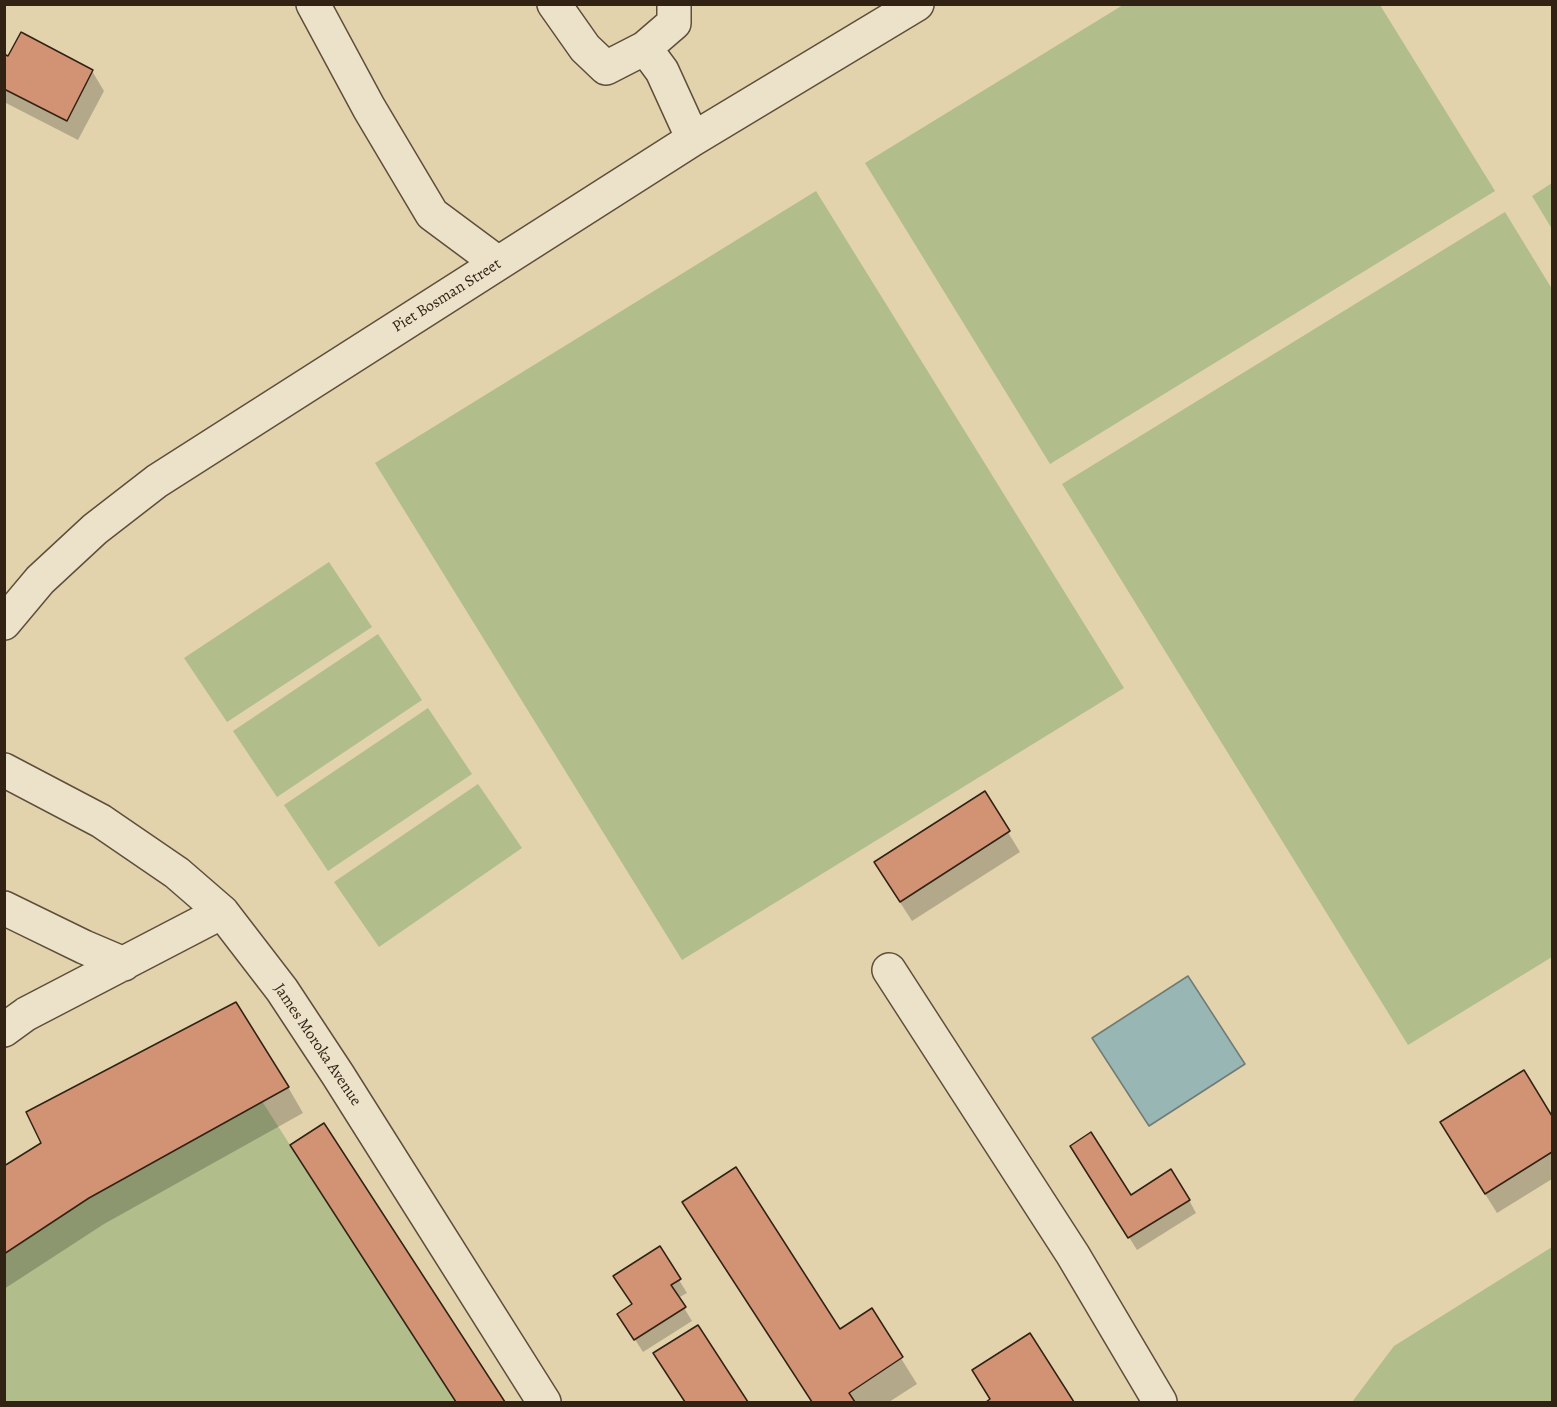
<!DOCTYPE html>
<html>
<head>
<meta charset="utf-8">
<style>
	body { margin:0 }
	#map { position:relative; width:1557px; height:1407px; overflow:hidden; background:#e2d3ad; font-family:Alegreya,serif }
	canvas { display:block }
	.frame { position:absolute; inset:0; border:6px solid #322214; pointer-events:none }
</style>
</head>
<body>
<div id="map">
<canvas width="1557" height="1407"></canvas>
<div class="frame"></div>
</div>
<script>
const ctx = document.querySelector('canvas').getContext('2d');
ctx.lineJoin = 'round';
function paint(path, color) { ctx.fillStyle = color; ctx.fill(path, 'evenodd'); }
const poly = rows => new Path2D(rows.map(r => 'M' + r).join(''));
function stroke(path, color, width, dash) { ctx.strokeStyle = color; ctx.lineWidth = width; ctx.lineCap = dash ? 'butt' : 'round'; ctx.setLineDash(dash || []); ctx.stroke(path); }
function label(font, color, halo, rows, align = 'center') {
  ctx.font = font + ' Alegreya,serif'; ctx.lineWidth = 4.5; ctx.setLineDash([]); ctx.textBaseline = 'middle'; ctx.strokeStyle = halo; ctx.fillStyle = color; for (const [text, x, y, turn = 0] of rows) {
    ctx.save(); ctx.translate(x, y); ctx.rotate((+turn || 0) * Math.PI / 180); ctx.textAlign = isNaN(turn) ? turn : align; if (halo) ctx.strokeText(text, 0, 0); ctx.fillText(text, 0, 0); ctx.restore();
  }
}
paint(poly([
	[1380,5,1495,191,1050,464,865,163,1123,5],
	[1552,183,1552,229,1532,196],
	[816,191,1124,688,682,960,375,463],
	[1505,212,1552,289,1552,957,1408,1045,1062,484],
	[329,562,372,627,227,722,184,658],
	[378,634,422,700,277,797,233,731],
	[428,708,472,774,328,871,284,805],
	[478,784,522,848,379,947,334,882],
	[236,1002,289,1087,262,1101,290,1145,324,1123,505,1402,5,1402,5,1166,41,1143,26,1112],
	[1552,1247,1552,1402,1352,1402,1394,1346]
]), '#b1bd8b');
const water = poly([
	[1188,976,1245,1064,1149,1126,1092,1038,1188,976]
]);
paint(water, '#98b6b4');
stroke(water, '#6f7b74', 1.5);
paint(poly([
	[4,56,92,71,104,91,78,140,4,102],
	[984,793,1020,852,912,921,887,882],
	[1523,1072,1552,1119,1552,1179,1497,1213,1453,1143],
	[288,1087,303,1113,104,1224,4,1289,4,1168],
	[323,1125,503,1402,456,1402,292,1145],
	[1080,1159,1130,1197,1189,1200,1196,1213,1137,1250],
	[699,1229,840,1331,871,1310,917,1384,889,1402,812,1402],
	[679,1280,687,1293,678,1298,692,1321,643,1352,627,1327,633,1305],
	[698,1327,746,1402,685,1402,670,1380,655,1354],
	[1030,1335,1072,1402,988,1402]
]), '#0003');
const building = poly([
	[21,32,93,70,67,121,4,89,4,54,8,56,21,32],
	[985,791,1010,831,900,902,874,862,985,791],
	[236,1002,289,1087,89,1198,4,1254,4,1166,41,1143,26,1112,236,1002],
	[1524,1070,1552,1116,1552,1152,1485,1194,1440,1122,1524,1070],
	[324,1123,505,1402,456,1402,290,1145,324,1123],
	[1091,1132,1131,1195,1171,1169,1190,1200,1128,1238,1070,1146,1091,1132],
	[736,1167,840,1329,872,1308,903,1357,849,1393,855,1402,812,1402,682,1202,736,1167],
	[660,1246,681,1279,671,1285,686,1307,634,1340,617,1314,632,1304,613,1276,660,1246],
	[698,1325,748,1402,685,1402,653,1353,698,1325],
	[1030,1333,1074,1402,986,1402,990,1399,972,1370,1030,1333]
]);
paint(building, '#d29375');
stroke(building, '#322214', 1.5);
const minor = poly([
	[313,4,369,108,432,214,498,263],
	[554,4,585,48,606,68,645,48,674,23,674,4],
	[645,48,662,71,693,139],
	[4,623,40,580,95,529,157,481,693,139,917,4],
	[4,770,101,821,177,873,222,912,282,990,338,1075,544,1402],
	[4,908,84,947,124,964],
	[889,970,1073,1255,1160,1402],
	[4,1030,26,1014,222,912]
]);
stroke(minor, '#5e4e3a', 36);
stroke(minor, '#ece2ca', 33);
label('16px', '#322214', '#ece2ca', [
	["Piet Bosman Street",447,296,-32],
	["James Moroka Avenue",317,1045,56]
]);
</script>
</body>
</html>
